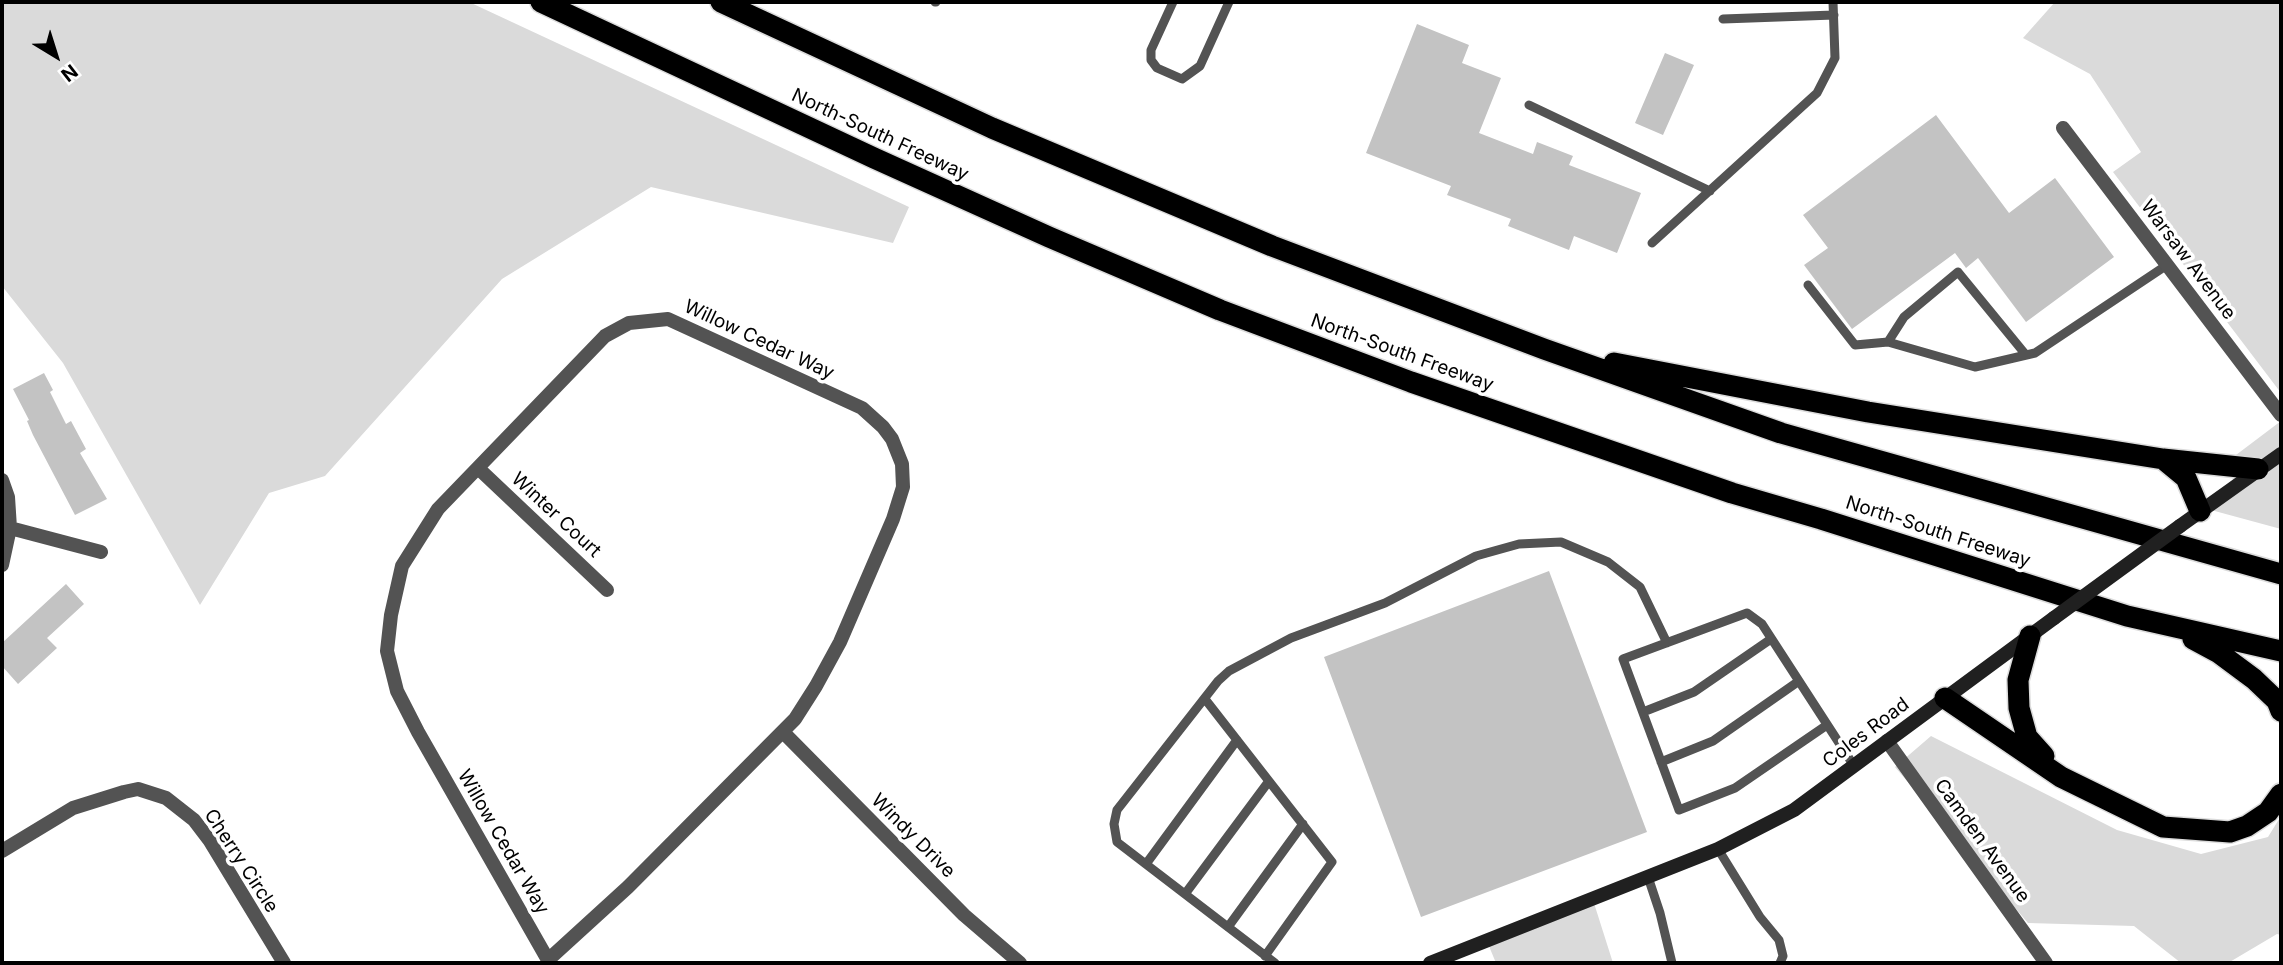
<!DOCTYPE html>
<html>
<head>
<meta charset="utf-8">
<style>
	body { margin:0 }
	#map { position:relative; width:2283px; height:965px; overflow:hidden; background:#fff; font-family:Inter,sans-serif }
	canvas { display:block }
	.frame { position:absolute; inset:0; border:4px solid #000; pointer-events:none }
	.north { position:absolute; left:21px; top:21px; width:70px; height:70px; -webkit-text-stroke:5px #fff; paint-order:stroke; rotate:142deg; font-size:19px; font-weight:700; line-height:28px; text-align:center; color:#000 }
	.north::after { content:''; display:block; margin:auto; width:24px; height:32px; background:#000; clip-path:polygon(50% 0,100% 100%,50% 72%,0 100%) }
</style>
</head>
<body>
<div id="map">
<canvas width="2283" height="965"></canvas>
<div class="frame"></div>
<div class="north">N</div>
</div>
<script>
const ctx = document.querySelector('canvas').getContext('2d');
ctx.lineJoin = 'round';
function paint(path, color) { ctx.fillStyle = color; ctx.fill(path, 'evenodd'); }
const poly = rows => new Path2D(rows.map(r => 'M' + r).join(''));
function stroke(path, color, width, dash) { ctx.strokeStyle = color; ctx.lineWidth = width; ctx.lineCap = dash ? 'butt' : 'round'; ctx.setLineDash(dash || []); ctx.stroke(path); }
function label(font, color, halo, rows, align = 'center') {
  ctx.font = font + ' Inter,sans-serif'; ctx.lineWidth = 7; ctx.setLineDash([]); ctx.textBaseline = 'middle'; ctx.strokeStyle = halo; ctx.fillStyle = color; for (const [text, x, y, turn = 0] of rows) {
    ctx.save(); ctx.translate(x, y); ctx.rotate((+turn || 0) * Math.PI / 180); ctx.textAlign = isNaN(turn) ? turn : align; if (halo) ctx.strokeText(text, 0, 0); ctx.fillText(text, 0, 0); ctx.restore();
  }
}
paint(poly([
	[2,2,469,2,909,207,893,243,651,187,502,279,325,476,269,493,200,605,63,363,2,286],
	[2055,2,2281,2,2281,393,2113,172,2141,152,2090,74,2023,38],
	[2281,421,2281,529,2211,510,2233,492,2232,458],
	[1931,736,2117,830,2201,854,2268,837,2281,816,2281,935,2277,934,2228,963,2181,963,2134,926,2028,923,1895,767],
	[1593,900,1613,963,1496,963,1486,939]
]), '#dadada');
paint(poly([
	[1417,24,1469,45,1462,63,1501,78,1479,133,1533,154,1537,142,1573,156,1569,165,1641,193,1617,253,1574,236,1569,250,1508,226,1511,219,1447,195,1451,186,1366,153],
	[1665,53,1694,65,1663,135,1635,123],
	[1936,115,2009,213,2055,178,2114,257,2026,322,1978,258,1966,268,1955,253,1852,329,1804,265,1828,248,1803,215],
	[44,373,53,390,50,392,66,424,71,421,86,449,80,453,107,499,75,515,33,435,27,421,29,420,13,389],
	[1549,571,1647,832,1421,917,1324,657],
	[66,584,84,604,47,638,57,648,18,684,2,666,2,643]
]), '#c3c3c3');
const highway = poly([
	[541,2,874,158,1049,237,1220,310,1411,382,1732,493,1821,519,2127,616,2281,651],
	[721,2,992,128,1272,246,1544,349,1781,433,2281,574],
	[1614,363,1868,412,2163,459,2258,469],
	[2163,459,2186,478,2200,511],
	[2030,636,2018,680,2019,708,2027,737,2044,756],
	[2193,639,2219,653,2254,679,2277,701,2281,711],
	[1945,698,2061,777,2163,827,2230,832,2247,826,2268,812,2281,794]
]);
stroke(highway, '#dbdbdb', 24);
stroke(poly([
	[935,2,936,2],
	[1173,2,1151,50,1151,60,1157,68,1182,79,1200,66,1229,2],
	[1723,19,1834,15],
	[1529,105,1710,191],
	[1652,243,1817,93,1835,58,1833,2],
	[1808,285,1855,345,1888,342,1975,367,2035,353,2167,265],
	[1888,342,1904,317,1958,272,2026,355],
	[1205,699,1332,862,1265,956],
	[1643,712,1694,692,1771,639],
	[1827,725,1735,788,1679,810,1623,659,1747,613,1762,624,1854,766],
	[1661,762,1713,741,1799,681],
	[1718,849,1760,917,1779,940,1783,956,1780,963],
	[1146,864,1237,740],
	[1648,877,1660,913,1672,963],
	[1185,894,1269,781],
	[1228,927,1303,824],
	[1275,963,1117,842,1114,824,1117,810,1218,681,1229,671,1291,638,1385,603,1476,556,1519,544,1561,542,1608,562,1640,587,1667,643]
]), '#535353', 9);
stroke(poly([
	[2063,128,2281,415],
	[478,468,607,590],
	[2,480,8,497,10,528,2,565],
	[10,528,101,552],
	[783,732,964,915,1020,963],
	[1887,741,2046,963],
	[2,851,73,808,124,792,138,789,166,798,194,820,210,841,284,963],
	[548,960,628,887,795,719,816,686,840,642,893,519,903,487,902,464,892,439,883,427,862,408,668,319,629,323,605,336,438,509,402,566,391,615,387,651,397,691,418,732,548,960,550,963]
]), '#535353', 14);
stroke(poly([
	[2180,526,2281,454],
	[1430,963,1718,849,1794,810,2054,618]
]), '#202020', 14);
stroke(highway, '#000', 21);
stroke(poly([
	[2054,618,2180,526]
]), '#202020', 14);
label('19px', '#000', '#fff', [
	["North-South Freeway",880,135,25],
	["Warsaw Avenue",2188,260,53],
	["Willow Cedar Way",759,340,25],
	["North-South Freeway",1402,353,20],
	["Winter Court",556,515,43],
	["North-South Freeway",1938,532,18],
	["Coles Road",1866,733,-37],
	["Windy Drive",913,836,45],
	["Camden Avenue",1982,841,54],
	["Willow Cedar Way",503,842,60],
	["Cherry Circle",241,861,57]
]);
</script>
</body>
</html>
